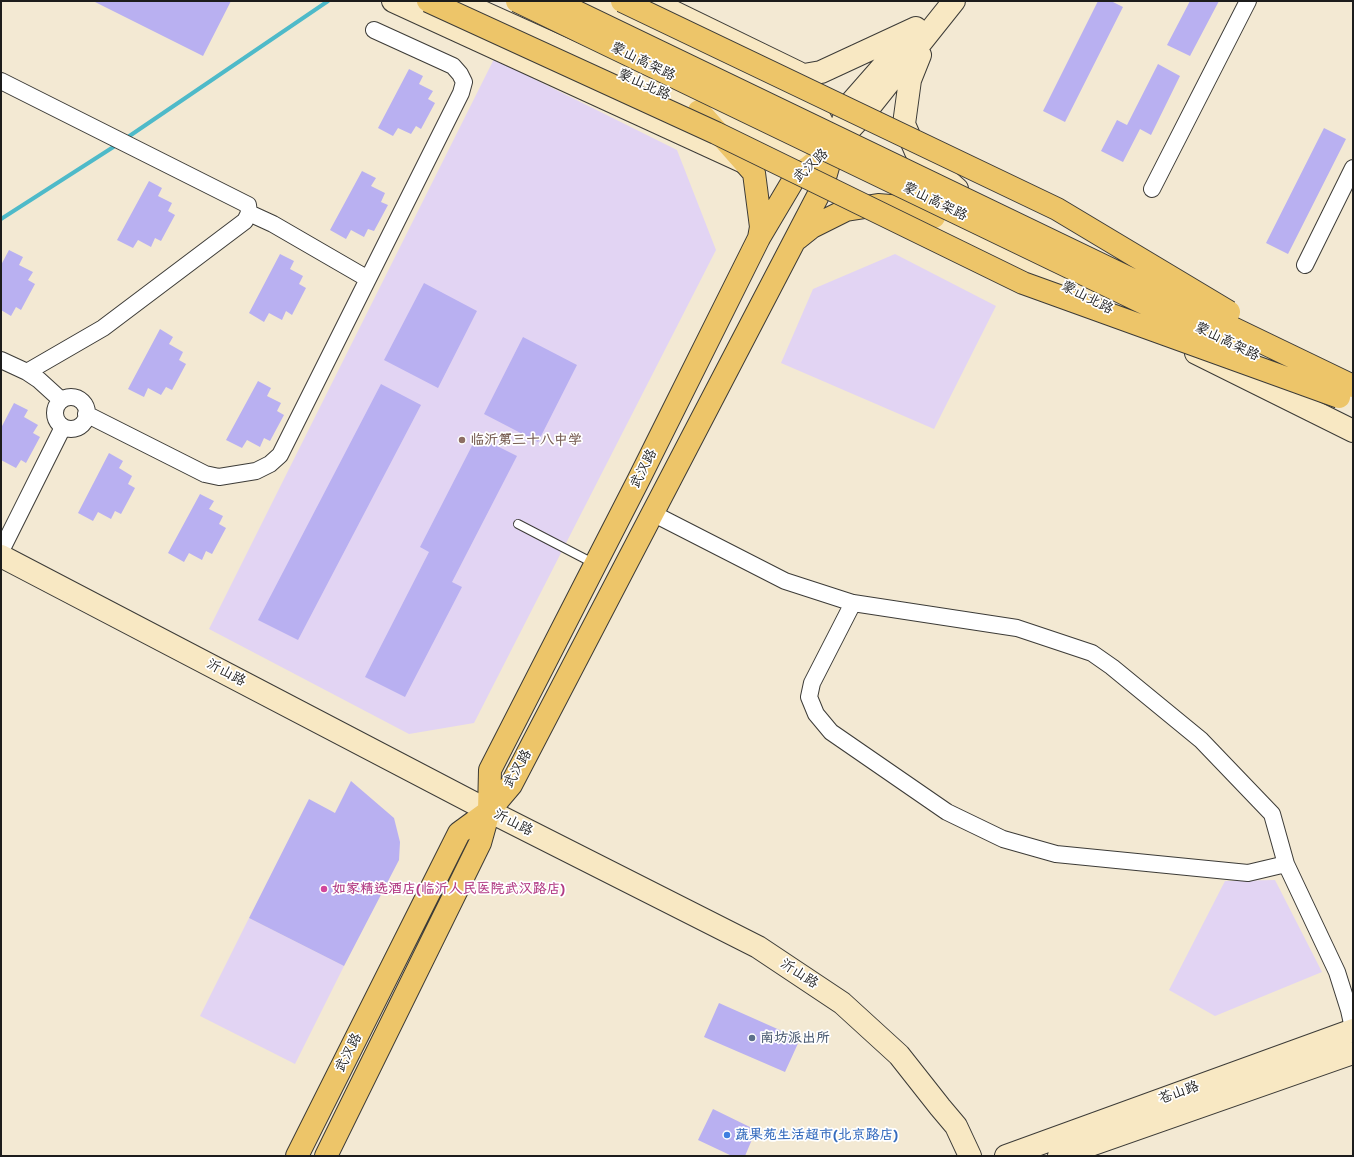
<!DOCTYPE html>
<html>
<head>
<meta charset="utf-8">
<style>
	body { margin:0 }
	#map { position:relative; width:1354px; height:1157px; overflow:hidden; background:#f3e9d3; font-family:Itim,sans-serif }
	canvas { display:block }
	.frame { position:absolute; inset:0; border:2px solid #1c1c1c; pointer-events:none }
</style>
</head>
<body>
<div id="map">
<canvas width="1354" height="1157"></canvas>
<div class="frame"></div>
</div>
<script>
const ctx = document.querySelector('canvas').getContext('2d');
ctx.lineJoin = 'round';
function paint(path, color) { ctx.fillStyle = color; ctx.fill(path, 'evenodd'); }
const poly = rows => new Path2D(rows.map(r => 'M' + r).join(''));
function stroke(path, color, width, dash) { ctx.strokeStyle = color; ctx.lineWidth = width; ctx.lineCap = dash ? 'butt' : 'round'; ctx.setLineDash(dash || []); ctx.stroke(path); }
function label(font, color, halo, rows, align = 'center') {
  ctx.font = font + ' Itim,"LXGW WenKai TC",sans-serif'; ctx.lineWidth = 3.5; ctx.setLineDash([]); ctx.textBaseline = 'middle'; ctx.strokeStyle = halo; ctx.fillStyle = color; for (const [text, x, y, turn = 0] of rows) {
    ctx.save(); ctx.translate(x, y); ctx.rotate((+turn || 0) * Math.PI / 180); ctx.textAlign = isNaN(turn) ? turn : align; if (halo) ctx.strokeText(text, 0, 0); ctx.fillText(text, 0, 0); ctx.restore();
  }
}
paint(poly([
	[494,59,677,150,716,250,474,723,409,734,209,629],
	[895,254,996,306,934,429,781,363,813,289],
	[1275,880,1322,972,1215,1016,1169,990,1225,881],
	[249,918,344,966,295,1064,200,1016]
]), '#e2d4f3');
stroke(poly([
	[125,139,328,1],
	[1,219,118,144]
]), '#4ebac9', 4);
paint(poly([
	[93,1,231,1,203,56],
	[1098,1,1111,1,1123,7,1065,122,1043,111],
	[1190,1,1219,1,1190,56,1167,45],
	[1158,64,1180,76,1151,135,1140,129,1123,162,1101,151,1117,120,1127,125],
	[409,69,423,76,419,84,433,91,428,99,435,103,421,129,416,126,411,134,398,128,393,136,378,128],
	[1324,128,1346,139,1288,254,1266,243],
	[362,171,376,178,371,186,385,193,381,202,388,205,374,231,368,229,364,237,351,230,346,239,330,230],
	[149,181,162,188,158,196,172,203,168,211,175,215,161,241,155,238,151,247,138,240,133,248,117,240],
	[9,250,23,257,19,265,33,272,28,280,35,284,21,310,16,307,11,316,1,310,1,265],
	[280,254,294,261,290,269,303,276,299,284,306,288,292,315,286,311,282,320,269,313,264,322,249,313],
	[424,283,477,311,438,388,384,360],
	[160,329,173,337,169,344,183,352,179,360,186,364,172,390,166,387,161,395,148,388,144,397,128,389],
	[523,337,577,365,538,442,484,414],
	[258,381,271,388,267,396,281,403,277,411,284,415,270,441,264,438,260,447,247,440,242,448,226,440],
	[381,384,421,405,298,640,258,620],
	[14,403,28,410,24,417,38,425,33,433,40,437,26,463,21,460,16,468,1,460,1,428],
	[477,436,517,456,452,582,462,587,405,697,365,677,429,552,420,547],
	[109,453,123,461,119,468,132,476,128,484,135,488,121,514,115,511,111,519,98,512,93,521,78,513],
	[200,494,214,501,209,509,223,516,219,524,226,528,212,554,206,551,202,560,189,553,184,562,168,553],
	[351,781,394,818,400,842,399,860,344,966,249,918,309,799,335,813],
	[719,1003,800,1039,785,1072,704,1037],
	[713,1109,756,1130,745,1156,732,1156,698,1140]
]), '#b9b0f1');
const lane = poly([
	[518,524,595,564]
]);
const street = poly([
	[1,81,248,205,249,213,245,221,103,328,27,372],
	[1152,189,1248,1],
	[249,213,273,224,368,279],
	[1305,265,1353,168],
	[1,360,27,372,39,380,61,400],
	'55 413a16 16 0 1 1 32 0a16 16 0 1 1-32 0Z',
	[86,414,205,474,219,477,256,471,270,464,280,455,461,93,464,82,460,74,453,66,374,30],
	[652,513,785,581,853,603,1017,628,1092,653,1112,667,1201,740,1272,814,1286,864],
	[1,551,63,427],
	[853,603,812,683,809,697,816,714,831,732,947,812,1003,839,1056,854,1248,873,1286,864,1337,972,1349,1010,1353,1028]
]);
const secondary = poly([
	[393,1,746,163],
	[458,1,788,150,829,146],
	[595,1,751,75,815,109,832,142],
	[651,1,799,73],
	[920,55,910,80,904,124,916,152,957,189],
	[773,75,804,75,821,72,916,28],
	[841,126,849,105,899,48],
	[834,146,864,114,954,1],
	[918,208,1026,268,1087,298],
	[1196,353,1353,431],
	[1,556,489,811,758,947,842,1003,899,1055,940,1107,956,1126,970,1156],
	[1006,1156,1353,1030],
	[1059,1156,1353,1053]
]);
const primary = poly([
	[699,111,754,173,761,227,759,238],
	[797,239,812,227,846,210,878,205,902,207,934,217],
	[297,1156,459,833,489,811,490,770,639,479,759,238,794,179,834,146],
	[326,1156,480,843,489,811,511,785,822,188,834,146]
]);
stroke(lane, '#3c3b37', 10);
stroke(street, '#3c3b37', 18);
stroke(secondary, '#3c3b37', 24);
stroke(primary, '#3c3b37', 24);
stroke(lane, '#fff', 8);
stroke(street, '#fff', 16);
stroke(secondary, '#f8e8c3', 22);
stroke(primary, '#edc569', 22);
const highwayBridge = poly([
	[428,1,716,133,1023,283,1339,397],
	[517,1,1231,345],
	[554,1,1353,386],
	[622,1,1057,209,1229,312]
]);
stroke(highwayBridge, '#3c3b37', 24, []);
stroke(highwayBridge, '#edc569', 22);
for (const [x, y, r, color] of [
	[462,440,4,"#8d6e63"],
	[324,889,4,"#d1479c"],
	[752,1038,4,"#5c6f8a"],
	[727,1135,4,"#3f7fe0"]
]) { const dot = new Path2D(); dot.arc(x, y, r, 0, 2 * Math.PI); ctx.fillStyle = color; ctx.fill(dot); stroke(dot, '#fff', 1.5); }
label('14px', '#1c1c1c', '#fff', [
	["蒙山高架路",643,62,26],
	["蒙山北路",644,85,24],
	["武汉路",811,166,-43],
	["蒙山高架路",935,202,26],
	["蒙山北路",1087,298,27],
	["蒙山高架路",1227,342,26],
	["武汉路",644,469,-63],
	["沂山路",226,673,28],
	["武汉路",518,769,-60],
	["沂山路",513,823,27],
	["沂山路",799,974,33],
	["武汉路",349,1053,-63],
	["苍山路",1179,1093,-20]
]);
label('bold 14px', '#785e54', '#fff', [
	["临沂第三十八中学",470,440]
], 'left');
label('bold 14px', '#b23c85', '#fff', [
	["如家精选酒店(临沂人民医院武汉路店)",332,889]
], 'left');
label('bold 14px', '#4e5e75', '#fff', [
	["南坊派出所",760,1038]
], 'left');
label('bold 14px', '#366cbe', '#fff', [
	["蔬果苑生活超市(北京路店)",735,1135]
], 'left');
</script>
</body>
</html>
